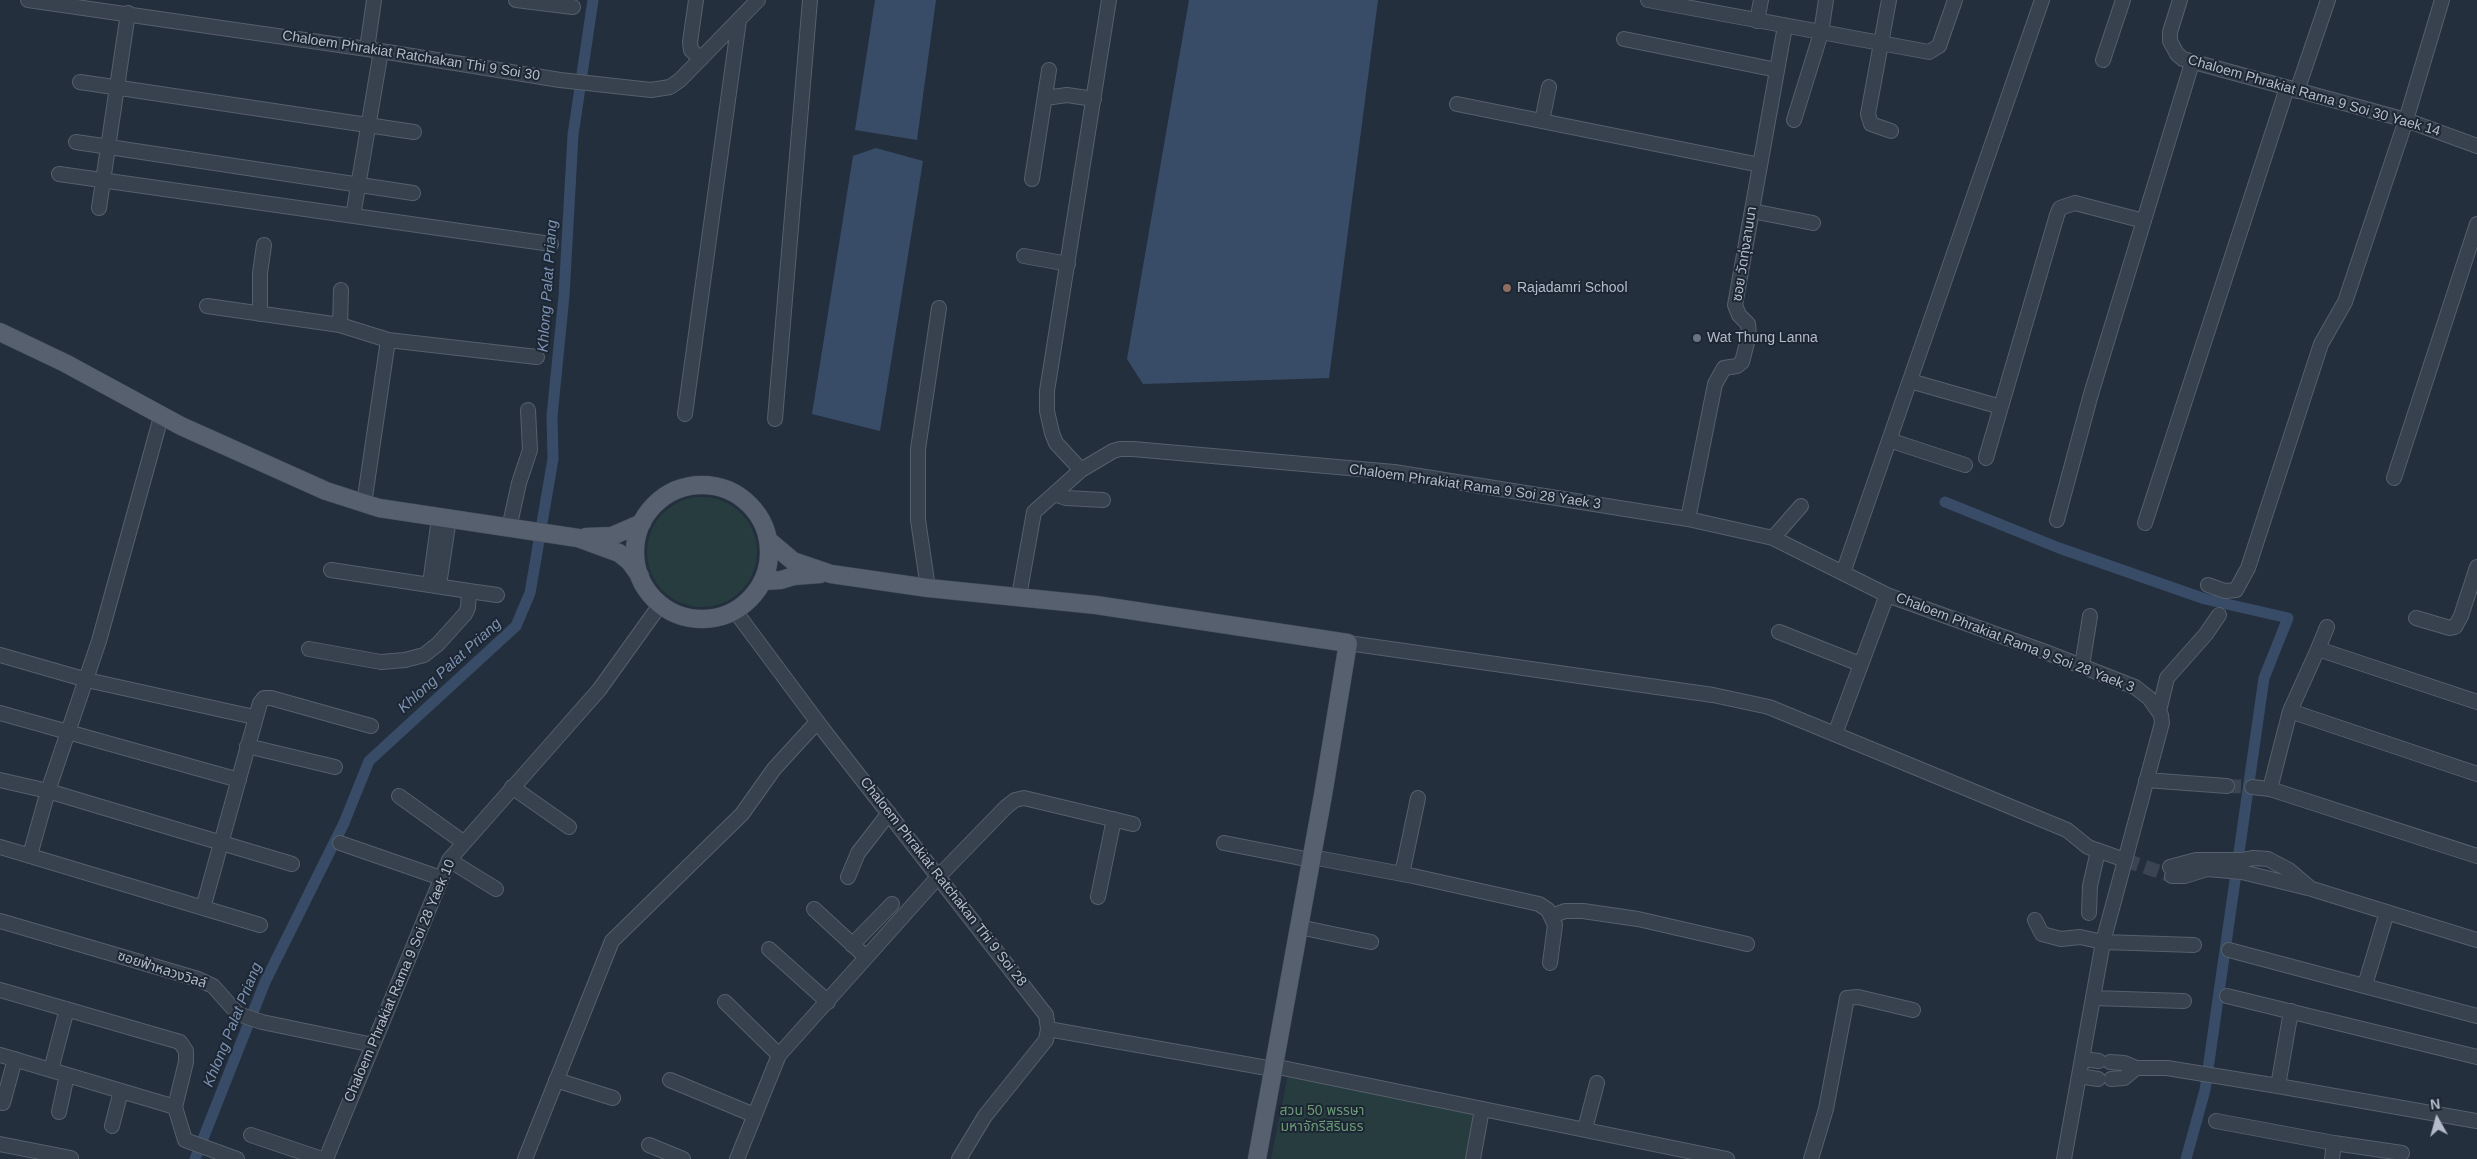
<!DOCTYPE html>
<html>
<head>
<meta charset="utf-8">
<style>
	body { margin:0 }
	#map { position:relative; width:2477px; height:1159px; overflow:hidden; background:#242f3e; font-family:Arial,sans-serif }
	canvas { display:block }
	.north { position:absolute; left:2412px; top:1094px; width:50px; height:50px; -webkit-text-stroke:4px #1d2633; paint-order:stroke; rotate:353deg; font-size:14px; font-weight:700; line-height:20px; text-align:center; color:#b4bcc9 }
	.north::after { content:''; display:block; margin:auto; width:18px; height:22px; background:#b4bcc9; clip-path:polygon(50% 0,100% 100%,50% 72%,0 100%) }
</style>
</head>
<body>
<div id="map">
<canvas width="2477" height="1159"></canvas>
<div class="north">N</div>
</div>
<script>
const ctx = document.querySelector('canvas').getContext('2d');
ctx.lineJoin = 'round';
function paint(path, color) { ctx.fillStyle = color; ctx.fill(path, 'evenodd'); }
const poly = rows => new Path2D(rows.map(r => 'M' + r).join(''));
function stroke(path, color, width, dash) { ctx.strokeStyle = color; ctx.lineWidth = width; ctx.lineCap = dash ? 'butt' : 'round'; ctx.setLineDash(dash || []); ctx.stroke(path); }
function label(font, color, halo, rows, align = 'center') {
  ctx.font = font + ' Arial,"Noto Sans Thai",sans-serif'; ctx.lineWidth = 4; ctx.setLineDash([]); ctx.textBaseline = 'middle'; ctx.strokeStyle = halo; ctx.fillStyle = color; for (const [text, x, y, turn = 0] of rows) {
    ctx.save(); ctx.translate(x, y); ctx.rotate((+turn || 0) * Math.PI / 180); ctx.textAlign = isNaN(turn) ? turn : align; if (halo) ctx.strokeText(text, 0, 0); ctx.fillText(text, 0, 0); ctx.restore();
  }
}
paint(poly([
	'647 552a55 55 0 1 1 110 0a55 55 0 1 1-110 0Z',
	[1289,1070,1477,1109,1468,1159,1271,1159]
]), '#263c3f');
paint(poly([
	[875,0,936,0,917,140,855,130],
	[1189,0,1378,0,1329,378,1143,384,1127,359],
	[876,148,923,161,880,431,812,414,853,156]
]), '#394c67');
stroke(poly([
	[1945,502,2059,548,2205,599,2288,618,2264,678,2205,1090,2186,1159],
	[195,1159,265,982,344,823,369,761,516,626,530,593,553,459,552,416,564,296,573,135,593,0]
]), '#394c67', 11);
stroke(poly([
	[2227,786,2252,787],
	[2125,860,2172,876]
]), '#3a4453', 14, [14, 7]);
const minor = poly([
	[28,0,381,51,560,80,651,90,670,87,680,80,758,0],
	[516,0,573,7],
	[696,0,690,42,691,50,701,59],
	[1648,0,1929,52,1939,46,1955,0],
	[1889,0,1868,114,1871,124,1891,131],
	[2180,0,2170,32,2170,41,2177,54,2183,59,2406,120,2477,146],
	[1757,21,1761,0],
	[1624,39,1777,70],
	[367,49,374,0],
	[2103,60,2123,0],
	[80,82,414,132],
	[2297,91,2328,0],
	[1045,98,1067,95,1094,99],
	[1457,104,1760,165],
	[1794,120,1821,33,1826,0],
	[1542,121,1549,87],
	[76,142,413,193],
	[59,174,551,244],
	[1032,179,1049,70],
	[99,208,128,13],
	[1752,211,1813,223],
	[353,216,381,51],
	[1024,256,1068,264],
	[207,306,340,325,388,340,537,357],
	[260,314,260,273,264,245],
	[340,325,341,290],
	[1910,381,1994,405],
	[685,414,739,20],
	[775,419,810,0],
	[1889,440,1965,465],
	[1986,458,2057,215,2060,208,2075,203,2144,221],
	[1081,470,1056,443,1052,433,1047,411,1047,391,1109,0],
	[2394,478,2477,224],
	[1054,494,1066,498,1103,500],
	[364,504,388,340],
	[1688,519,1715,384,1724,368,1737,366,1742,362,1749,335,1748,324,1739,315,1735,305,1785,26],
	[2057,520,2091,394,2192,63],
	[2145,523,2287,88],
	[509,528,519,483,530,450,528,410],
	[1773,538,1801,506],
	[1843,573,2042,0],
	[430,584,439,518],
	[439,585,449,519],
	[2208,585,2225,591,2236,590,2248,568,2321,344,2345,302,2406,120,2442,0],
	[928,588,918,520,918,449,939,308],
	[469,591,497,595],
	[1019,596,1034,512,1081,470,1113,451,1120,449,1133,449,1394,472,1688,519,1773,538,1887,595,2043,651,2135,687,2149,698,2161,715,2162,723,2103,942,2064,1159],
	[735,611,825,732,1046,1015,1048,1029,1046,1040,985,1116,959,1159],
	[2416,618,2450,628,2455,627,2461,616,2477,567],
	[1779,632,1860,664],
	[1348,643,1713,695,1769,707,2067,830,2088,847,2125,860],
	[309,649,381,662,405,660,424,655,438,644,465,614,468,608,469,591,331,570],
	[2318,649,2327,627],
	[0,655,87,680,254,717],
	[2082,666,2090,616],
	[2159,711,2167,678,2206,634,2219,615],
	[2290,711,2477,774],
	[0,713,239,780],
	[1835,734,1887,595],
	[247,746,335,767],
	[0,780,48,791,292,864],
	[2146,780,2227,786],
	[512,787,569,827],
	[2252,787,2270,789,2477,856],
	[2270,789,2290,711,2318,649,2477,702],
	[399,796,463,842],
	[340,843,441,878],
	[1224,843,1311,860],
	[0,847,260,925],
	[30,855,48,791,99,641,161,417],
	[1312,857,1413,876,1539,904,1548,910,1555,925,1550,963],
	[449,860,496,889],
	[2170,867,2196,860,2242,860,2254,858,2268,859,2289,870,2309,887],
	[1402,874,1418,798],
	[2172,876,2185,876,2207,869,2242,872,2312,889,2477,940],
	[848,877,858,853,889,813],
	[1098,897,1114,819],
	[203,908,260,703,264,698,271,698,371,726],
	[814,909,866,957],
	[2089,913,2090,886,2098,851],
	[1552,916,1565,911,1583,911,1638,919,1747,944],
	[2035,920,2042,934,2061,939,2080,937,2103,942,2194,945],
	[0,921,198,979,213,986,238,1014,262,1022,373,1045],
	[1299,927,1371,942],
	[852,945,892,904],
	[769,949,828,1002],
	[2229,950,2477,1016],
	[2365,985,2387,912],
	[0,990,180,1042,186,1051,186,1062,175,1107,185,1140,237,1159],
	[2227,996,2477,1057],
	[2093,998,2184,1001],
	[725,1002,779,1055],
	[1048,1029,1273,1069],
	[0,1055,175,1107],
	[2082,1059,2099,1061],
	[2110,1062,2124,1063,2136,1068,2167,1068,2278,1086,2477,1121],
	[1273,1066,1727,1159],
	[51,1070,67,1009],
	[2079,1076,2098,1079],
	[2111,1079,2124,1078,2136,1068],
	[556,1080,613,1098],
	[670,1080,754,1115],
	[2278,1086,2291,1011],
	[3,1103,15,1059],
	[59,1112,67,1075],
	[2216,1121,2334,1143,2332,1159],
	[112,1126,121,1091],
	[1585,1129,1597,1083],
	[251,1135,322,1159],
	[2334,1143,2402,1153],
	[0,1144,71,1158],
	[649,1145,683,1159],
	[326,1159,449,860,599,690,660,605],
	[525,1159,612,941,742,814,774,769,817,722],
	[737,1159,779,1055,938,877,1006,807,1015,800,1024,798,1133,824],
	[1473,1159,1482,1109],
	[1811,1159,1826,1109,1847,998,1858,997,1913,1010]
]);
const major = poly([
	[0,332,65,363,181,426,326,491,379,508,578,538,619,553,630,562,640,576],
	'635 552a67 67 0 1 1 134 0a67 67 0 1 1-134 0Z',
	[586,537,612,536,642,523],
	[768,540,793,561,831,574,928,588,1096,605,1348,643,1323,795,1257,1159],
	[763,581,781,580,794,576,820,574]
]);
stroke(minor, '#565f6c', 16);
stroke(major, '#414a57', 19);
stroke(minor, '#38414e', 14);
stroke(major, '#56606e', 18);
for (const [x, y, r, color] of [
	[1507,288,5,"#8d6e63"],
	[1697,338,5,"#6b7280"]
]) { const dot = new Path2D(); dot.arc(x, y, r, 0, 2 * Math.PI); ctx.fillStyle = color; ctx.fill(dot); stroke(dot, '#1d2633', 2); }
label('14px', '#b4bcc9', '#1d2633', [
	["Chaloem Phrakiat Ratchakan Thi 9 Soi 30",411,56,9],
	["Chaloem Phrakiat Rama 9 Soi 30 Yaek 14",2314,96,16],
	["ซอย วัดทุ่งลานนา",1745,254,-81],
	["Chaloem Phrakiat Rama 9 Soi 28 Yaek 3",1475,487,8],
	["Chaloem Phrakiat Rama 9 Soi 28 Yaek 3",2015,643,21],
	["Chaloem Phrakiat Ratchakan Thi 9 Soi 28",943,882,52],
	["ซอยฟ้าหลวงวิลล์",162,970,18],
	["Chaloem Phrakiat Rama 9 Soi 28 Yaek 10",400,981,-67]
]);
label('14px', '#b4bcc9', '#1d2633', [
	["Rajadamri School",1517,288],
	["Wat Thung Lanna",1707,338]
], 'left');
label('14px', '#6b9a76', '#1d2633', [
	["สวน 50 พรรษา",1322,1111],
	["มหาจักรีสิรินธร",1322,1127]
]);
label('italic 15px', '#7c92b1', '#1d2633', [
	["Khlong Palat Priang",548,286,-86],
	["Khlong Palat Priang",450,666,-42],
	["Khlong Palat Priang",233,1025,-68]
]);
</script>
</body>
</html>
